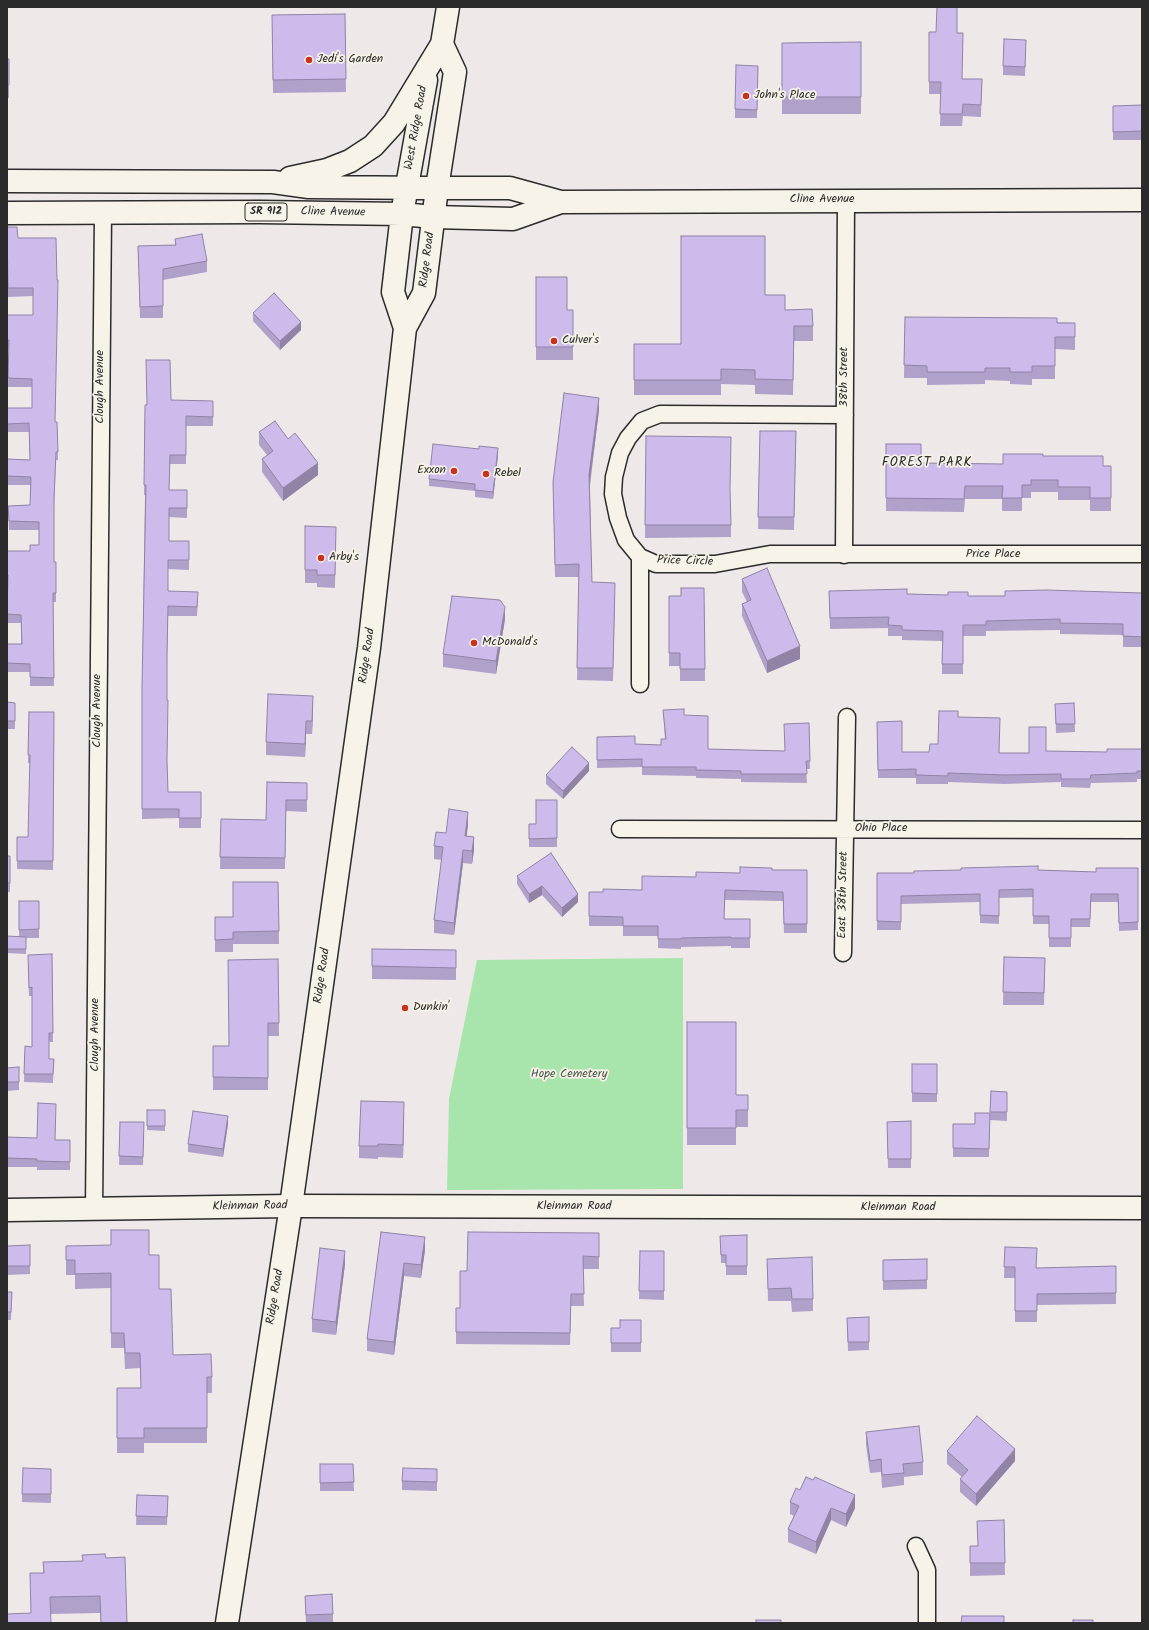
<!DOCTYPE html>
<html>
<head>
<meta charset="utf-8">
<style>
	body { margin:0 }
	#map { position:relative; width:1149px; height:1630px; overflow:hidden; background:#efe8e9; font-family:Kalam,sans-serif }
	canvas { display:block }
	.frame { position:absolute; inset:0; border:8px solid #2b2b2b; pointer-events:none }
</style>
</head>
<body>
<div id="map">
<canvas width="1149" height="1630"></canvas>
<div class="frame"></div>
</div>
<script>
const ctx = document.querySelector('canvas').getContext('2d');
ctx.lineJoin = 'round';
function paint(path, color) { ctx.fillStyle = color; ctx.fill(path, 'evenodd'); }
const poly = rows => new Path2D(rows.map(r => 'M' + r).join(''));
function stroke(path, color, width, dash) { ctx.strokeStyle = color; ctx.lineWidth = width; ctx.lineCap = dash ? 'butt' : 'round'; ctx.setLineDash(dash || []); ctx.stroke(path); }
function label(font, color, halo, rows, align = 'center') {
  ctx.font = font + ' Kalam,sans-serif'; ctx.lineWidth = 3.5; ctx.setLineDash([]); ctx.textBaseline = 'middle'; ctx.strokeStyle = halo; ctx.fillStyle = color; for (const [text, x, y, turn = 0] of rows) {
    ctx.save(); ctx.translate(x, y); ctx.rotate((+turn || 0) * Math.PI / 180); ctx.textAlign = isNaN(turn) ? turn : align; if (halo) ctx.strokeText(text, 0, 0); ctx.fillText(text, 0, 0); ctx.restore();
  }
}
paint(poly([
	[683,958,683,1189,447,1190,449,1099,477,960]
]), '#a8e5ac');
const street = poly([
	[845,415,660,414,642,421,628,438,620,453,614,477,613,494,618,518,626,540,640,557,656,564,715,564,770,554,1142,554],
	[844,555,846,200],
	[640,684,640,557],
	[620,829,1142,830],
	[843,953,847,717],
	[94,1209,103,213],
	[916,1546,927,1570,927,1623]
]);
const secondary = poly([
	[437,188,510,188,561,202,1142,200],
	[433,217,513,219,561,202],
	[7,1210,291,1206,1142,1208]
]);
const primary = poly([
	[290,178,327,170,350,161,373,146,394,123,442,44,448,7],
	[7,181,273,182,309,187,437,188],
	[7,213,260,212,402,214,433,217],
	[405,328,393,292,402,214,426,80],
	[227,1623,291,1206,369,648,405,328,424,293,437,188,455,72,442,44]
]);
stroke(street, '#2b2b2b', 19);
stroke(secondary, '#2b2b2b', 25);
stroke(primary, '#2b2b2b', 25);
stroke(street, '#f7f3e8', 16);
stroke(secondary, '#f7f3e8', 22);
stroke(primary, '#f7f3e8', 22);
paint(poly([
	[345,14,346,92,273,93,272,15],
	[929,32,957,33,962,79,982,79,981,117,963,116,962,126,940,126,941,94,929,94],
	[861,42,861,114,782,114,782,43],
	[1026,49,1025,76,1003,75,1003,66],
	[7,59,9,59,9,98,7,98],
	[758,66,757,118,735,118,735,109],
	[1142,105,1142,140,1113,140,1113,106],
	[18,238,56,238,55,422,57,422,58,460,56,460,54,507,54,562,56,562,56,602,53,602,54,686,30,686,30,672,7,672,7,644,21,644,21,623,7,623,8,584,7,584,7,551,30,551,39,545,39,530,9,530,8,506,30,505,31,485,7,485,7,459,30,460,29,432,7,432,7,408,32,408,32,387,8,387,9,348,7,348,7,315,33,315,33,296,8,297,7,254],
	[175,239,207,261,207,272,163,280,163,318,140,318,138,246,175,245],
	[536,277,567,310,573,310,573,360,536,360],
	[765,295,785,310,813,326,813,341,794,341,793,395,755,394,755,385,721,384,721,395,634,395,634,344,681,344],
	[253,313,301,330,280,350,253,321],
	[905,317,1075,323,1075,350,1055,349,1055,379,1032,379,1032,385,1010,384,1010,381,985,380,985,384,927,385,927,378,904,378],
	[171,400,213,401,213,426,186,426,186,464,170,464,169,490,187,499,187,518,169,517,169,541,189,541,189,570,168,569,168,591,198,601,197,616,168,616,167,663,167,763,168,792,201,792,201,828,179,828,179,818,142,819,142,686,145,495,144,495,145,405],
	[599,410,590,486,592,582,615,596,613,681,577,680,579,577,555,577,553,482],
	[760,431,796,431,794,530,758,529],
	[259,432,288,439,318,475,283,501,262,472,262,459,267,455,259,445],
	[646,436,731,525,731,537,645,538],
	[886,444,921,463,1003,464,1043,456,1103,466,1111,466,1111,511,1090,511,1090,500,1058,500,1058,492,1031,492,1031,498,1022,498,1022,511,1002,511,1002,499,965,499,964,512,886,511],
	[498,455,493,499,475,497,475,491,429,486,429,479],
	[305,526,336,527,335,588,317,587,317,583,305,583],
	[742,579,800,659,767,673,742,616,742,604,747,602,742,592],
	[704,588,705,681,680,681,680,666,669,666,669,596,681,596],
	[829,591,968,596,1005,596,1142,593,1142,647,1123,647,1123,635,1060,634,1060,630,986,631,986,636,963,636,963,674,942,674,942,641,902,640,902,636,888,636,888,628,830,629],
	[505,619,496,674,443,667,443,654],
	[7,702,15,703,15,729,7,729],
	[1074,703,1075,732,1056,733,1055,704],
	[313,709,312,734,306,734,305,757,266,755,266,742],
	[663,710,684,715,708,749,785,751,809,723,810,769,806,769,807,783,741,782,741,779,696,778,696,776,642,775,642,767,597,768,597,737,635,744,661,745,665,739],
	[29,712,54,712,53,870,17,869,17,837,28,837,30,763,28,763],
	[958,717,1000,753,1029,753,1046,751,1107,752,1142,749,1142,779,1137,779,1137,782,1091,783,1090,788,1061,787,1061,782,1005,784,948,782,948,784,916,784,916,778,878,778,877,722,902,752,929,752,938,744],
	[589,771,563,799,546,784,546,775],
	[267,782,307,783,307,812,286,811,285,869,220,869,221,819,266,820],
	[557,800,557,847,529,847,529,824,536,824],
	[468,825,466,836,474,850,472,864,463,863,454,935,434,933,434,920,442,860,434,859,434,846,446,833],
	[7,856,10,856,10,892,7,892],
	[1138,868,1138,930,1119,931,1118,902,1091,902,1090,927,1071,927,1071,947,1049,947,1049,924,1033,924,1033,897,999,898,999,924,980,923,980,902,901,904,901,930,877,930,877,873,914,873,1038,870,1096,872],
	[772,870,807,870,807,933,784,933,783,901,725,900,724,919,750,919,750,948,731,948,731,946,681,947,681,949,658,948,658,936,623,936,623,926,589,926,589,892,603,892,642,890,696,877],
	[517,876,578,894,578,902,562,917,542,895,529,903,517,884],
	[278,882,279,944,233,944,233,952,215,952,215,917,233,917],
	[19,901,39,901,39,938,26,938,26,954,7,953,7,936,19,937],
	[372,949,456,950,456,980,372,979],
	[52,954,53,1042,49,1042,49,1059,54,1059,53,1083,24,1082,25,1046,32,1047,32,996,29,996,28,964],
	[1004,957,1045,958,1044,1005,1003,1005],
	[278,959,279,1036,268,1036,268,1090,213,1090,213,1046,229,1046],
	[687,1022,736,1095,748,1095,748,1127,736,1127,736,1145,687,1145],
	[912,1064,937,1064,937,1102,912,1102],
	[19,1067,19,1090,7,1091,7,1068],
	[991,1091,1007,1092,1007,1121,990,1120],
	[147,1110,165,1110,165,1131,147,1130],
	[990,1113,989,1157,953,1157,953,1124,975,1124],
	[404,1115,403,1158,378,1157,378,1159,359,1158,359,1146],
	[911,1121,911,1168,888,1168,887,1122],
	[120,1122,144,1122,143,1165,119,1165],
	[228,1124,223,1157,188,1152,188,1144],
	[7,1137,55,1140,70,1140,70,1170,37,1170,37,1167,7,1167],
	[381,1232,425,1250,421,1278,404,1276,394,1355,367,1351,367,1339],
	[599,1233,599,1269,583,1269,584,1306,571,1306,570,1345,456,1344,456,1308,460,1308,467,1271],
	[747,1235,747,1275,726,1275,726,1263,721,1263,720,1236],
	[7,1246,30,1266,30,1274,7,1275],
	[66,1246,149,1255,159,1289,173,1355,212,1377,212,1393,207,1393,207,1443,144,1443,144,1453,117,1453,117,1388,141,1388,140,1368,125,1369,124,1348,111,1348,111,1288,75,1289,75,1275,66,1275],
	[1005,1247,1037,1268,1116,1266,1116,1304,1037,1305,1037,1322,1015,1322,1015,1278,1004,1278],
	[640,1251,664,1251,664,1300,639,1299],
	[767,1259,813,1299,813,1311,792,1312,791,1301,768,1301],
	[927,1259,927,1289,883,1290,883,1260],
	[345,1264,336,1335,312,1332,312,1319],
	[7,1292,12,1292,11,1320,7,1320],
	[869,1317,869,1350,848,1351,847,1318],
	[641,1320,641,1352,611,1352,611,1328,620,1328],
	[866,1432,923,1462,923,1475,904,1477,904,1485,882,1488,881,1472,870,1473,866,1445],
	[947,1451,1015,1461,976,1506,960,1492,960,1479,962,1477,947,1464],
	[320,1464,353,1464,354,1491,320,1491],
	[437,1469,437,1491,402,1490,402,1481],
	[51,1477,51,1503,22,1502,22,1494],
	[800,1490,855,1508,846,1527,831,1520,816,1554,788,1542,788,1529,794,1516,790,1514,790,1502],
	[137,1495,168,1496,167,1525,136,1525],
	[1004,1520,1005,1575,970,1576,970,1546,977,1546],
	[106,1558,127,1623,101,1623,100,1613,51,1614,31,1613,30,1573,43,1573,43,1562,82,1561],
	[305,1596,333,1614,333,1622,306,1623]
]), '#b0a1cb');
paint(poly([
	[301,322,301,330,280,350,280,341],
	[599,398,599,410,589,488,589,475],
	[498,448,498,455,493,499,493,492],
	[318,463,318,475,283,501,283,488],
	[505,607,505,619,496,674,496,661],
	[800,646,800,659,767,673,767,661],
	[313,696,313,709,312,734,312,721],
	[306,721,306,734,305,757,305,744],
	[589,763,589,771,563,799,563,791],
	[468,812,468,825,465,849,465,836],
	[474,837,474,850,472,864,472,851],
	[463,850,463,863,454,935,454,923],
	[542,886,542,895,529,903,529,894],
	[578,894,578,902,562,917,562,908],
	[404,1102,404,1115,403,1158,403,1145],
	[228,1116,228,1124,223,1157,223,1149],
	[425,1237,425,1250,421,1278,421,1265],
	[345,1251,345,1264,336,1335,336,1322],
	[404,1263,404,1276,394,1355,394,1342],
	[1015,1449,1015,1461,976,1506,976,1494],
	[855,1495,855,1508,846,1527,846,1514],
	[831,1508,831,1520,816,1554,816,1542]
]), '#9083a5');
const building = poly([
	[937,7,957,7,957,33,963,33,962,79,982,79,981,105,963,104,962,114,940,114,941,82,929,82,929,32,936,32,937,7],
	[345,14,346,79,273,80,272,15,345,14],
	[1004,39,1026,40,1025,67,1003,66,1004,39],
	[861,42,861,97,782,97,782,43,861,42],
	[7,59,9,59,9,85,7,85,7,59],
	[736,65,758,66,757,110,735,109,736,65],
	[1142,105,1142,131,1113,132,1113,106,1142,105],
	[7,227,17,227,18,238,56,238,57,280,58,280,55,422,57,422,58,452,56,452,54,499,54,562,56,562,56,593,53,593,54,678,30,677,30,664,7,663,7,644,22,644,21,615,7,614,8,575,7,575,7,551,30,551,30,545,39,545,39,522,9,521,8,506,30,505,31,477,7,476,7,459,30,460,29,423,7,424,7,408,32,408,32,379,8,378,9,340,7,340,7,315,33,315,33,288,8,288,7,227],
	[202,234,207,261,163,269,163,306,140,307,138,246,176,245,175,239,202,234],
	[681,236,765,236,765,295,785,295,785,310,812,309,813,326,794,326,793,380,755,379,755,370,721,369,721,380,634,380,634,344,681,344,681,236],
	[536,277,567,277,567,310,573,310,573,347,536,347,536,277],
	[274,293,301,322,280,341,253,313,274,293],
	[905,317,1057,318,1057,323,1075,323,1075,337,1055,337,1055,366,1032,366,1032,372,1010,372,1010,368,985,368,985,372,927,372,927,366,904,365,905,317],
	[146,360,170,360,171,400,213,401,213,417,186,416,186,455,170,455,169,490,187,490,187,508,169,508,169,541,189,541,189,560,168,560,168,591,198,592,197,607,168,606,167,655,167,700,168,700,167,760,168,792,201,792,201,818,179,818,179,809,142,809,142,686,146,485,144,485,145,405,147,405,146,360],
	[564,393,599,398,589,475,592,582,615,583,613,668,577,668,579,564,555,565,553,482,564,393],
	[275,421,288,439,295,433,318,463,283,488,262,459,273,451,259,432,275,421],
	[760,431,796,431,794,517,758,517,760,431],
	[646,436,731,437,730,489,731,525,645,525,646,436],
	[433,444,479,449,479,446,498,448,493,492,475,490,475,484,429,479,433,444],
	[886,444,921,444,921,463,1003,464,1003,454,1043,454,1043,456,1103,456,1103,466,1111,466,1111,498,1090,498,1090,487,1058,487,1058,480,1031,480,1031,485,1022,485,1022,498,1002,498,1003,486,965,486,964,499,886,498,886,444],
	[305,526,336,527,335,575,317,575,317,570,305,570,305,526],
	[767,568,800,646,767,661,742,604,751,600,742,579,767,568],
	[681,588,704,588,705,669,680,669,680,653,669,653,669,596,681,596,681,588],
	[907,589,907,594,948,595,948,592,968,592,968,596,1005,596,1005,591,1046,590,1142,593,1142,637,1123,636,1123,624,1060,623,1060,619,986,621,986,625,963,625,963,664,942,664,943,631,902,630,902,626,888,625,889,617,830,618,829,591,907,589],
	[452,596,500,600,505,607,496,661,443,654,452,596],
	[268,694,313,696,312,721,306,721,305,744,266,742,268,694],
	[7,702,15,703,15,721,7,721,7,702],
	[1074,703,1075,724,1056,724,1055,704,1074,703],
	[684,709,684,715,708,716,708,749,785,751,784,724,809,723,810,761,806,761,807,774,741,774,741,771,696,770,696,767,642,767,642,759,597,760,597,737,635,736,635,744,661,745,661,739,666,739,663,710,684,709],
	[939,711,958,711,958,717,1000,718,999,753,1029,753,1029,727,1046,727,1046,751,1107,752,1107,749,1142,749,1142,771,1137,771,1137,773,1091,775,1090,779,1061,779,1061,774,1005,775,948,773,948,776,916,775,916,769,878,770,877,722,902,721,902,752,929,752,930,744,938,744,939,711],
	[29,712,54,712,53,861,17,861,17,837,28,837,30,755,28,755,29,712],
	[572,747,589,763,563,791,546,775,572,747],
	[267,782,307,783,307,800,286,800,285,858,220,857,221,819,266,820,267,782],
	[536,800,557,800,557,838,529,839,529,824,536,824,536,800],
	[449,809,468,812,465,836,474,837,472,851,463,850,454,923,434,920,443,847,434,846,436,832,446,833,449,809],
	[551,853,578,894,562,908,542,886,529,894,517,876,551,853],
	[7,856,10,856,10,883,7,883,7,856],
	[1038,866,1038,870,1096,872,1096,868,1138,868,1138,922,1119,923,1118,894,1091,894,1090,919,1071,919,1071,938,1049,938,1049,916,1033,916,1033,889,999,890,999,916,980,915,980,894,901,896,901,922,877,921,877,873,914,873,914,871,961,870,961,868,1038,866],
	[740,867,772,868,772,870,807,870,807,924,784,924,783,892,725,890,724,919,750,919,750,938,731,938,731,937,681,938,681,939,658,939,658,926,623,926,623,917,589,916,589,892,603,892,603,889,642,890,642,876,696,877,696,872,740,873,740,867],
	[233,882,278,882,279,931,233,932,233,939,215,940,215,917,233,917,233,882],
	[19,901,39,901,39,929,19,930,19,901],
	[7,936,26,937,26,949,7,949,7,936],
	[372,949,456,950,456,968,372,966,372,949],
	[52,954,53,1033,49,1033,49,1059,54,1059,53,1074,24,1074,25,1046,32,1047,32,987,29,988,28,955,52,954],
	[1004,957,1045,958,1044,993,1003,992,1004,957],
	[278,959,279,1023,268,1023,268,1078,213,1077,213,1046,229,1046,228,960,278,959],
	[687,1022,736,1022,736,1095,748,1095,748,1110,736,1110,736,1128,687,1128,687,1022],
	[912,1064,937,1064,937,1094,912,1093,912,1064],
	[19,1067,19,1082,7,1082,7,1068,19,1067],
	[991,1091,1007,1092,1007,1112,990,1112,991,1091],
	[361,1101,404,1102,403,1145,378,1144,378,1146,359,1146,361,1101],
	[38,1103,56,1104,55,1140,70,1140,70,1162,37,1161,37,1159,7,1158,7,1137,37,1138,38,1103],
	[147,1110,165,1110,165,1126,147,1126,147,1110],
	[193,1111,228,1116,223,1149,188,1144,193,1111],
	[975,1113,990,1113,989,1149,953,1148,953,1124,975,1124,975,1113],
	[911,1121,911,1159,888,1159,887,1122,911,1121],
	[120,1122,144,1122,143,1157,119,1156,120,1122],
	[111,1230,149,1230,149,1255,159,1255,159,1289,171,1289,173,1355,211,1354,212,1377,207,1377,207,1428,144,1428,144,1438,117,1438,117,1388,141,1388,140,1353,125,1353,124,1333,111,1333,111,1273,75,1274,75,1260,66,1260,66,1246,111,1245,111,1230],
	[381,1232,425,1237,421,1265,404,1263,394,1342,367,1339,381,1232],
	[468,1232,599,1233,599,1257,583,1256,584,1294,571,1294,570,1333,456,1332,456,1308,460,1308,460,1271,467,1271,468,1232],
	[747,1235,747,1266,726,1266,726,1255,721,1255,720,1236,747,1235],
	[30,1245,30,1266,7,1266,7,1246,30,1245],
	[1005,1247,1037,1248,1036,1268,1116,1266,1116,1293,1037,1294,1037,1311,1015,1311,1015,1267,1004,1267,1005,1247],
	[320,1248,345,1251,336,1322,312,1319,320,1248],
	[640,1251,664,1251,664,1291,639,1291,640,1251],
	[812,1257,813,1299,792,1299,791,1288,768,1289,767,1259,812,1257],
	[927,1259,927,1280,883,1281,883,1260,927,1259],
	[7,1292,12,1292,11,1312,7,1312,7,1292],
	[869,1317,869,1342,848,1342,847,1318,869,1317],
	[620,1320,641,1320,641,1343,611,1343,611,1328,620,1328,620,1320],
	[977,1416,1015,1449,976,1494,960,1479,968,1470,947,1451,977,1416],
	[919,1426,923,1462,903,1464,904,1473,882,1475,881,1459,870,1461,866,1432,919,1426],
	[320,1464,353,1464,354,1482,320,1483,320,1464],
	[23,1468,51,1469,51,1494,22,1494,23,1468],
	[403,1468,437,1469,437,1482,402,1481,403,1468],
	[806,1477,813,1480,815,1477,855,1495,846,1514,831,1508,816,1542,788,1529,799,1506,790,1502,796,1488,800,1490,806,1477],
	[137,1495,168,1496,167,1517,136,1516,137,1495],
	[1004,1520,1005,1563,970,1563,970,1546,978,1546,977,1521,1004,1520],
	[105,1554,106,1558,125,1557,127,1623,101,1623,100,1596,50,1597,51,1623,7,1623,7,1614,31,1613,30,1573,44,1573,43,1562,83,1561,82,1555,105,1554],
	[332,1594,333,1614,306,1615,305,1596,332,1594],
	[962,1616,1004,1616,1004,1623,961,1623,962,1616],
	[756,1620,781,1620,781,1623,756,1623,756,1620],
	[1073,1620,1093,1620,1093,1623,1073,1623,1073,1620]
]);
paint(building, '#cdbbec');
stroke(building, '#9083a5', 1);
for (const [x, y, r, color] of [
	[309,60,4,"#c8321e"],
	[746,96,4,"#c8321e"],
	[554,341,4,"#c8321e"],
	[454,471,4,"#c8321e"],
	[486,474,4,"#c8321e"],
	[321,558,4,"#c8321e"],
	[474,643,4,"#c8321e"],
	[405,1008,4,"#c8321e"]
]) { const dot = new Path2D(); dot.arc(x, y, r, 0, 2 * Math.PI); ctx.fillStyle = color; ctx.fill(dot); stroke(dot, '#f7f3e8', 1.5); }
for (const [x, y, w] of [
	[266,212,42]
]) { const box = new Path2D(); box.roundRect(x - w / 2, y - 9, w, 18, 3); ctx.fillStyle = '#f7f3e8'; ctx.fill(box); stroke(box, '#2b2b2b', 1); }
label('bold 11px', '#2b2b2b', null, [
	["SR 912",266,212]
]);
label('12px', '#2b2b2b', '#f7f3e8', [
	["Jedi's Garden",317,60],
	["John's Place",754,96],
	["Culver's",562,341],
	["Exxon",446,471,"right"],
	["Rebel",494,474],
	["Arby's",329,558],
	["McDonald's",482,643],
	["Dunkin'",413,1008]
], 'left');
label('12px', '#2b2b2b', '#f7f3e8', [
	["West Ridge Road",417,128,-80],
	["Cline Avenue",822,200],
	["Cline Avenue",333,213,1],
	["Ridge Road",428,260,-83],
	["38th Street",845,377,-90],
	["Clough Avenue",101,387,-90],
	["Price Place",993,555],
	["Price Circle",685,562,2],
	["Ridge Road",368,656,-82],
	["Clough Avenue",98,711,-90],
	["Ohio Place",881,829],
	["East 38th Street",844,895,-89],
	["Ridge Road",323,976,-82],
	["Clough Avenue",96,1035,-90],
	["Kleinman Road",250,1207,-1],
	["Kleinman Road",574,1207],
	["Kleinman Road",898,1208],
	["Ridge Road",276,1297,-81]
]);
label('12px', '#4a5a4b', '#f7f3e8', [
	["Hope Cemetery",569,1075]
]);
ctx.letterSpacing = '1px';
label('13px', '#2b2b2b', '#f7f3e8', [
	["FOREST PARK",927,464]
]);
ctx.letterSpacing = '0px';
</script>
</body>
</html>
